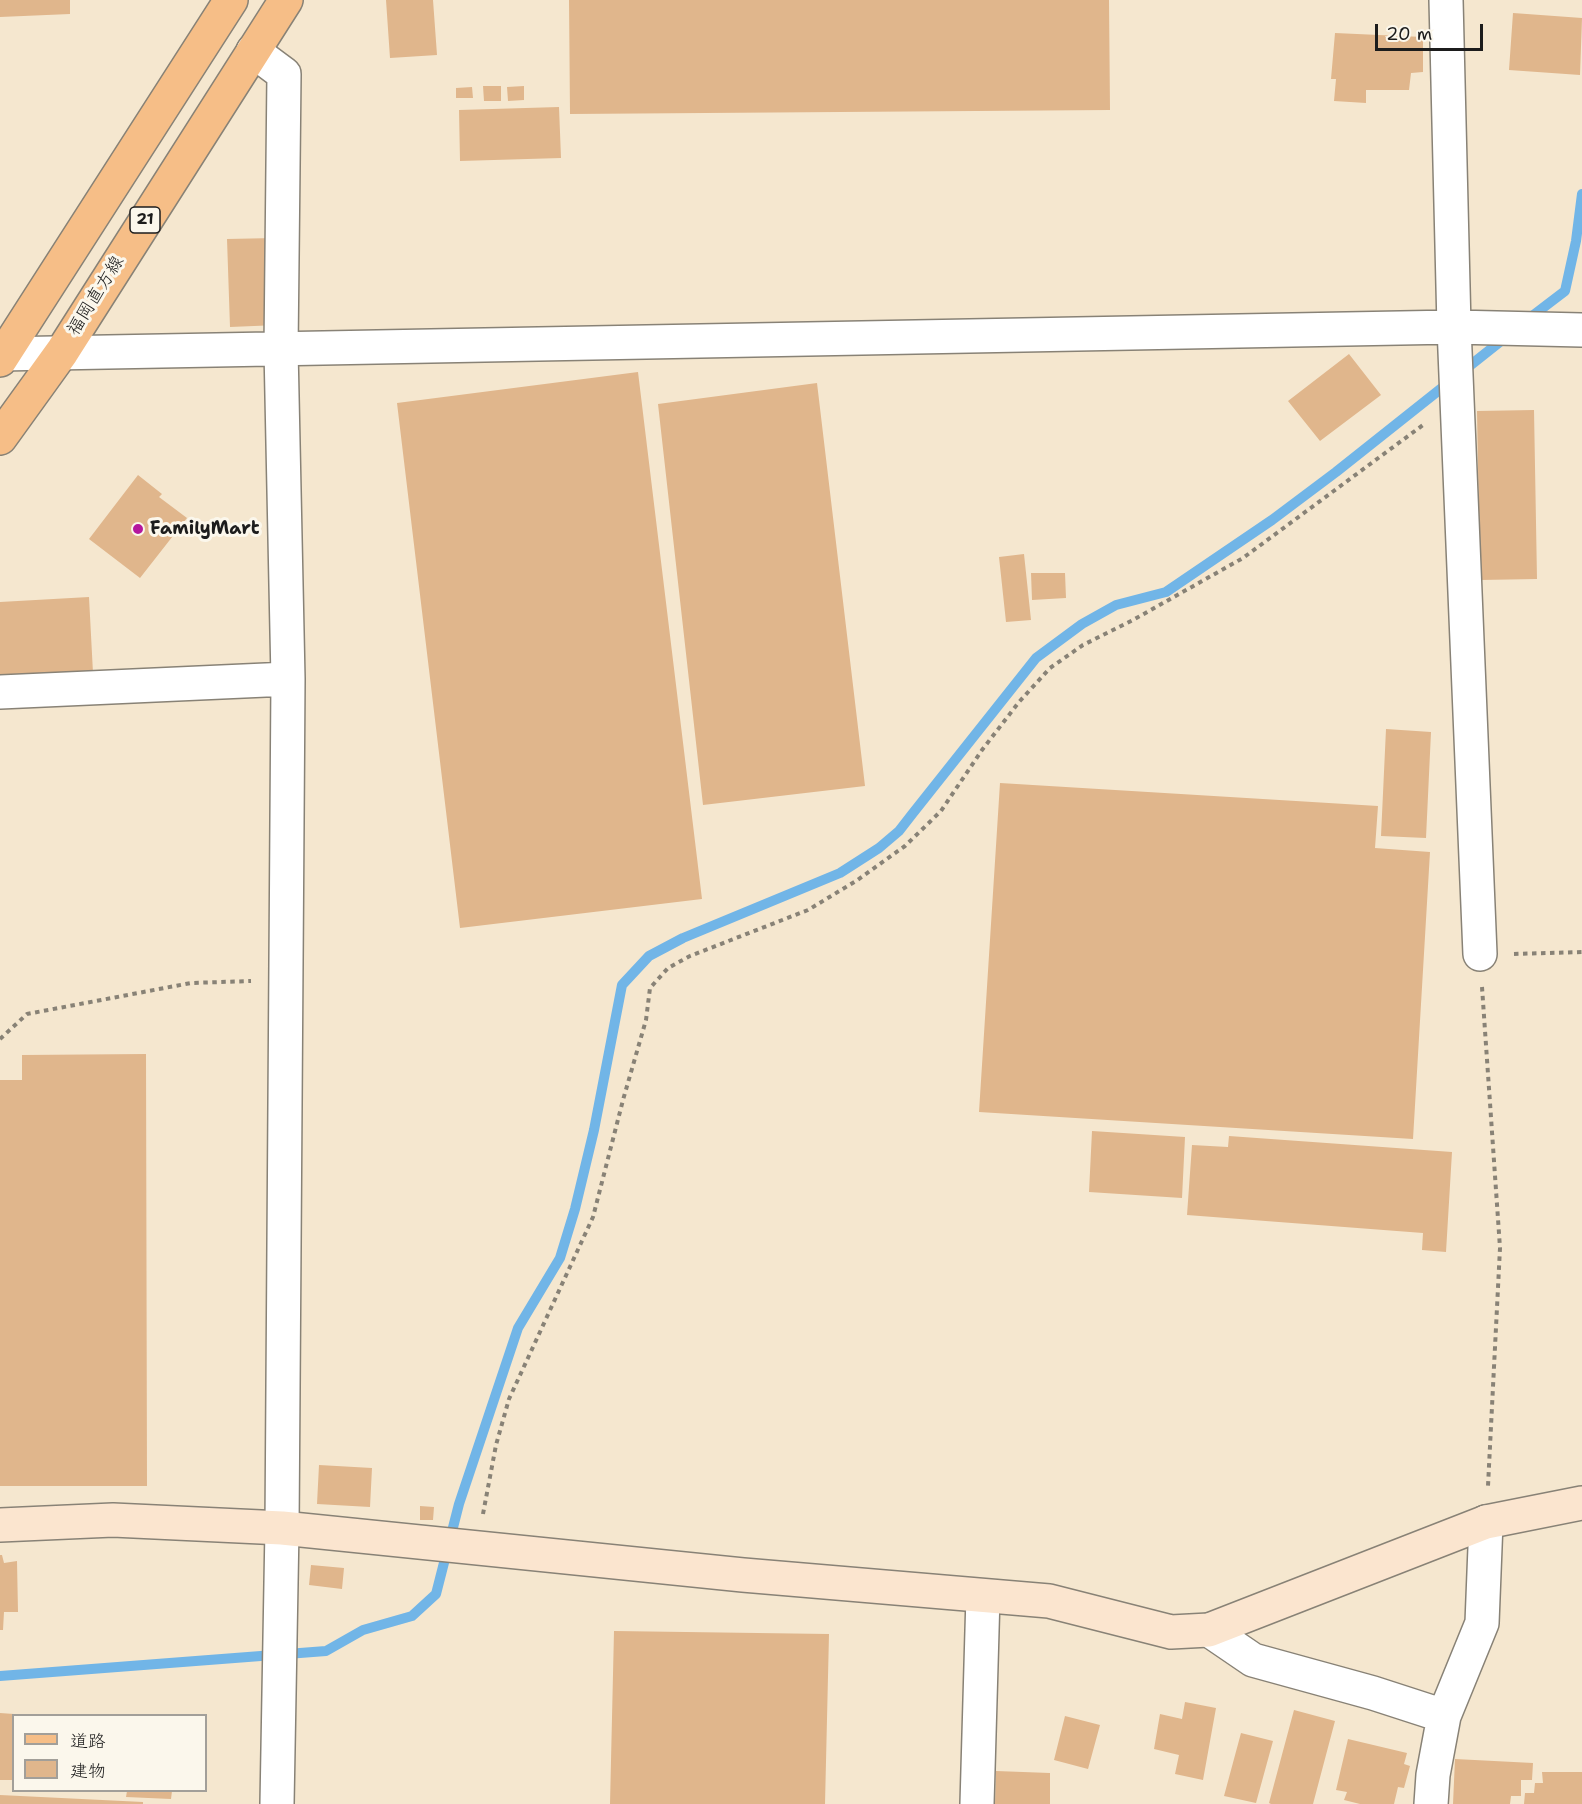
<!DOCTYPE html>
<html>
<head>
<meta charset="utf-8">
<style>
	body { margin:0 }
	#map { position:relative; width:1582px; height:1804px; overflow:hidden; background:#f5e7cf; font-family:"Shantell Sans","Klee One",sans-serif }
	canvas { display:block }
	.legend { position:absolute; left:12px; top:1714px; width:195px; height:78px; box-sizing:border-box; background:#fbf7ec; border:2px solid #a29f99; margin:0; padding:8px 10px; list-style:none; font-size:18px; color:#1c1c1c }
	.legend li { display:flex; align-items:center; gap:12px; height:30px }
	.legend b { width:30px; border:2px solid #a29f99 }
	.scale { position:absolute; left:1375px; top:24px; width:108px; height:27px; box-sizing:border-box; border:3px solid #1c1c1c; border-top:0; padding-left:8px; font-size:18px; line-height:21px; white-space:nowrap; color:#1c1c1c; -webkit-text-stroke:4px #fbf7ec; paint-order:stroke }
</style>
</head>
<body>
<div id="map">
<canvas width="1582" height="1804"></canvas>
<ul class="legend">
<li><b style="height:8px;background:#f6be87"></b>道路</li>
<li><b style="height:16px;background:#e0b68c"></b>建物</li>
</ul>
<div class="scale">20 m</div>
</div>
<script>
const ctx = document.querySelector('canvas').getContext('2d');
ctx.lineJoin = 'round';
const poly = rows => new Path2D(rows.map(r => 'M' + r).join(''));
function stroke(path, color, width, dash) { ctx.strokeStyle = color; ctx.lineWidth = width; ctx.lineCap = dash ? 'butt' : 'round'; ctx.setLineDash(dash || []); ctx.stroke(path); }
function paint(path, color) { ctx.fillStyle = color; ctx.fill(path, 'evenodd'); }
function label(font, color, halo, rows, align = 'center') {
  ctx.font = font + ' "Shantell Sans","Klee One",sans-serif'; ctx.lineWidth = 6; ctx.setLineDash([]); ctx.textBaseline = 'middle'; ctx.strokeStyle = halo; ctx.fillStyle = color; for (const [text, x, y, turn = 0] of rows) {
    ctx.save(); ctx.translate(x, y); ctx.rotate((+turn || 0) * Math.PI / 180); ctx.textAlign = isNaN(turn) ? turn : align; if (halo) ctx.strokeText(text, 0, 0); ctx.fillText(text, 0, 0); ctx.restore();
  }
}
stroke(poly([
	[1527,320,1565,291,1576,241,1582,194],
	[0,1676,326,1651,363,1630,412,1616,436,1594,459,1504,518,1328,560,1258,575,1209,594,1130,622,985,649,956,683,938,840,873,879,848,899,831,913,813,1036,658,1082,624,1116,605,1166,592,1272,520,1336,472,1506,337]
]), '#71b5e7', 10);
paint(poly([
	[0,0,70,0,70,14,0,17],
	[386,0,433,0,437,55,390,58],
	[569,0,1109,0,1110,110,570,114],
	[1513,13,1582,18,1580,75,1509,70],
	[1335,33,1423,37,1423,72,1411,73,1409,90,1366,90,1366,103,1334,101,1336,79,1331,79],
	[483,86,501,86,501,101,484,101],
	[524,86,524,100,508,101,507,87],
	[472,87,473,98,456,98,456,88],
	[559,107,561,158,460,161,459,110],
	[275,238,278,325,230,327,227,239],
	[1349,354,1381,395,1320,441,1288,401],
	[638,372,702,899,460,928,397,403],
	[817,383,865,786,703,805,658,404],
	[1534,410,1537,579,1480,580,1477,411],
	[138,475,162,494,159,497,187,518,140,578,89,539],
	[1024,554,1031,620,1006,622,999,557],
	[1031,573,1065,573,1066,598,1032,600],
	[89,597,93,673,0,679,0,602],
	[1386,729,1431,732,1426,838,1381,836],
	[1000,783,1378,806,1375,848,1430,852,1413,1139,979,1112],
	[146,1054,147,1486,0,1486,0,1080,22,1080,22,1055],
	[1092,1131,1185,1137,1182,1198,1089,1192],
	[1229,1136,1452,1152,1446,1252,1422,1250,1423,1233,1187,1215,1192,1145,1228,1147],
	[319,1465,372,1468,370,1507,317,1504],
	[420,1506,434,1507,433,1520,420,1520],
	[0,1555,2,1555,4,1563,17,1561,18,1612,4,1612,3,1630,0,1630],
	[311,1565,344,1568,342,1589,309,1585],
	[614,1631,829,1634,825,1804,610,1804],
	[1185,1702,1216,1708,1203,1780,1175,1774,1179,1755,1154,1749,1160,1714,1182,1719],
	[1294,1710,1335,1721,1313,1804,1271,1804,1269,1803],
	[0,1713,14,1714,14,1780,0,1780],
	[1065,1716,1100,1725,1088,1769,1054,1760],
	[1241,1733,1273,1741,1256,1803,1224,1796],
	[1348,1739,1407,1753,1404,1764,1410,1766,1404,1788,1398,1787,1394,1804,1360,1804,1344,1800,1347,1792,1336,1790],
	[1455,1759,1533,1763,1532,1780,1521,1780,1521,1796,1511,1796,1510,1804,1453,1804],
	[996,1771,1050,1773,1050,1804,995,1804],
	[1542,1772,1582,1772,1582,1804,1524,1804,1525,1793,1534,1793,1535,1783,1543,1783],
	[127,1791,172,1791,171,1799,126,1797],
	[0,1795,143,1802,143,1804,0,1804]
]), '#e0b68c');
const street = poly([
	[1446,0,1454,327,1480,954],
	[253,51,284,74,281,349,288,679,282,1528,277,1804],
	[0,354,1454,327,1582,330],
	[0,692,288,679],
	[1209,1630,1253,1660,1373,1693,1444,1716,1433,1775,1431,1804],
	[1444,1716,1482,1623,1486,1522],
	[977,1804,983,1596]
]);
const secondary = poly([
	[0,1525,113,1520,282,1528,743,1575,1049,1601,1171,1632,1209,1630,1486,1522,1582,1503]
]);
const primary = poly([
	[0,360,231,0],
	[0,438,62,352,286,0]
]);
stroke(street, '#888276', 36);
stroke(secondary, '#888276', 36);
stroke(primary, '#888276', 36);
stroke(poly([
	[1514,954,1582,952],
	[1482,987,1500,1248,1488,1486],
	[0,1039,27,1014,191,983,251,981],
	[483,1514,496,1445,509,1399,593,1217,623,1100,646,1020,650,988,668,968,690,956,808,910,856,881,905,846,941,811,982,750,1019,702,1050,668,1083,645,1133,620,1243,558,1423,425]
]), '#888276', 4, [4.5, 4.5]);
stroke(street, '#fff', 33);
stroke(secondary, '#fbe5cf', 33);
stroke(primary, '#f6be87', 33);
for (const [x, y, r, color] of [
	[138,529,6,"#b5179e"]
]) { const dot = new Path2D(); dot.arc(x, y, r, 0, 2 * Math.PI); ctx.fillStyle = color; ctx.fill(dot); stroke(dot, '#fbf7ec', 2); }
for (const [x, y, w] of [
	[145,220,30]
]) { const box = new Path2D(); box.roundRect(x - w / 2, y - 13, w, 26, 4.5); ctx.fillStyle = '#fbf7ec'; ctx.fill(box); stroke(box, '#1c1c1c', 1.5); }
label('bold 16px', '#1c1c1c', null, [
	["21",145,220]
]);
label('18px', '#1c1c1c', '#fbf7ec', [
	["福岡直方線",96,296,-58]
]);
label('bold 18px', '#1c1c1c', '#fbf7ec', [
	["FamilyMart",150,529]
], 'left');
</script>
</body>
</html>
